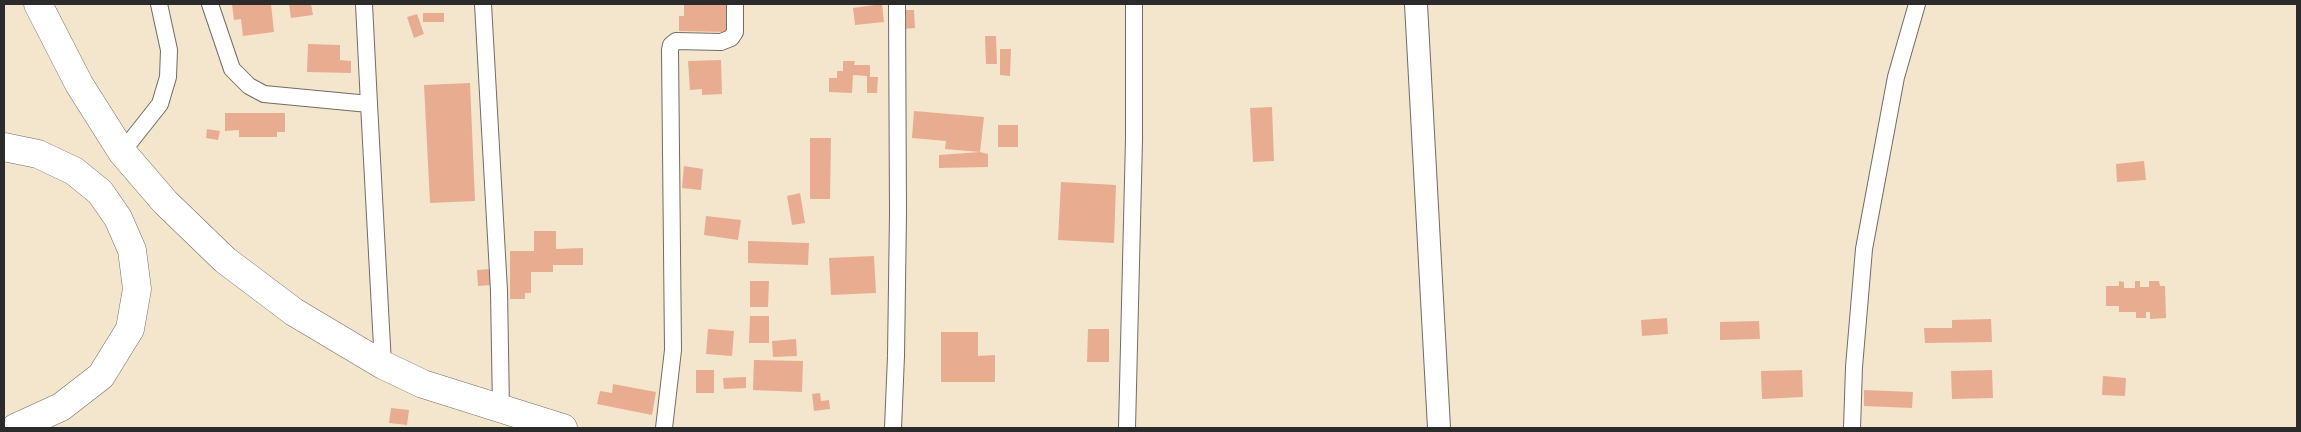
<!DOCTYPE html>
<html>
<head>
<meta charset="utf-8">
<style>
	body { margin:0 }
	#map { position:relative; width:2301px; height:432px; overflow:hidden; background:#f4e5cd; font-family:Caveat,sans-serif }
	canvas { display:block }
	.frame { position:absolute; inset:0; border:5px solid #2b2b2b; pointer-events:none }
</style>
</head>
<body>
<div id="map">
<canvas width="2301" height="432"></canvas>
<div class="frame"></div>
</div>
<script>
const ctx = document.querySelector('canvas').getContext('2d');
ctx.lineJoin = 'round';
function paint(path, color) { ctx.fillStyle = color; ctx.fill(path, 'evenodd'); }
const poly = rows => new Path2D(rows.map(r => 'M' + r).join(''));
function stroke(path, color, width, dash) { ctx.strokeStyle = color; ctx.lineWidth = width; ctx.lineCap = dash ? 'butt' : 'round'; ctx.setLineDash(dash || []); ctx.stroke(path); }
paint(poly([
	[232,4,271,4,274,32,243,36,241,19,234,20],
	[289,4,311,4,313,15,291,18],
	[684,4,727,4,727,32,679,31,679,16,684,16],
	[882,4,884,22,855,25,853,8],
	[900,10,914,10,915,28,901,29],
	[423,13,444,13,444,22,423,22],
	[417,14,424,34,414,38,407,17],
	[985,36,996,36,997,64,986,64],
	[308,44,340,45,340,60,351,61,351,73,307,72],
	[1000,49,1011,49,1010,76,1000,75],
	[721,60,722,94,702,95,702,89,690,90,688,61],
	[843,61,855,61,854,65,870,65,870,77,878,77,877,93,867,93,867,76,853,75,852,93,829,92,829,78,837,78,837,71,843,71],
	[470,83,475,201,430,203,424,85],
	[1272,107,1274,161,1253,162,1250,108],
	[914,111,984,117,980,152,945,149,946,141,912,138],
	[225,113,285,113,285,132,277,132,277,137,239,137,239,130,225,131],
	[998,125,1018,125,1018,147,998,147],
	[207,129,220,131,218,140,206,138],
	[810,138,831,138,830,199,810,199],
	[980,152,988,154,988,167,939,168,939,155],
	[2144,161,2146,180,2117,182,2116,164],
	[684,166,703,169,701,190,682,188],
	[1061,182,1116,185,1114,243,1058,240],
	[800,193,805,223,792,225,787,196],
	[706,216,741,220,738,240,704,235],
	[534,231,556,231,556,249,583,248,583,265,553,265,553,272,531,272,531,293,525,293,525,299,510,299,510,251,534,251],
	[748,241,809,243,808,265,748,263],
	[874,256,876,293,831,295,829,258],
	[490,269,491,285,478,286,477,270],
	[750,281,769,281,768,307,750,307],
	[2119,281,2124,282,2124,288,2135,288,2135,281,2140,281,2140,287,2149,287,2149,281,2159,281,2160,286,2165,286,2166,318,2150,319,2150,312,2146,312,2146,318,2136,318,2136,312,2119,312,2119,306,2106,306,2106,286,2119,286],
	[750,316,769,316,769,343,749,343],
	[1667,318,1668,334,1642,336,1641,320],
	[1991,319,1992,342,1925,343,1924,328,1952,328,1952,320],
	[1759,321,1760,339,1720,340,1720,322],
	[708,329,734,331,732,356,706,354],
	[1088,329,1109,329,1109,362,1087,362],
	[941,332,978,332,978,356,995,355,995,382,941,382],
	[796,339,797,356,773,357,772,341],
	[754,360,803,361,802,392,753,390],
	[696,370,714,370,714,393,696,393],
	[1802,370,1803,397,1762,399,1761,371],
	[1992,370,1993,398,1952,399,1951,371],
	[2103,376,2126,378,2125,396,2102,395],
	[746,377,746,388,724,389,723,378],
	[613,384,656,392,652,415,597,404,600,391,612,393],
	[1864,390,1913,392,1912,408,1864,406],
	[820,393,821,401,829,400,830,409,814,411,812,394],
	[391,408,409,410,407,425,389,423]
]), '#e8ad90');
const street = poly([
	[210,4,232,69,249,86,264,94,369,104,383,365],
	[364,4,369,104],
	[483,4,499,291,501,409],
	[122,152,160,104,168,77,169,50,159,4],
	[664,428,673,350,670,50,671,45,676,41,721,42,731,38,735,32,735,4],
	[893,428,896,356,898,213,897,4],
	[1127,428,1134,139,1134,4],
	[1852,428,1854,367,1864,249,1896,77,1917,4]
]);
const secondary = poly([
	[1416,4,1439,428]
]);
const highway = poly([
	[38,4,79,84,122,152,165,202,225,260,294,312,383,365,423,384,563,428],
	[4,147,38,154,74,171,100,192,118,218,132,250,137,289,130,329,101,376,61,407,15,428]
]);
stroke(street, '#716c64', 18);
stroke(secondary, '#716c64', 24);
stroke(highway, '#716c64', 29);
stroke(street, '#fff', 16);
stroke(secondary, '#fff', 22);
stroke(highway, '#fff', 28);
</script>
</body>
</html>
